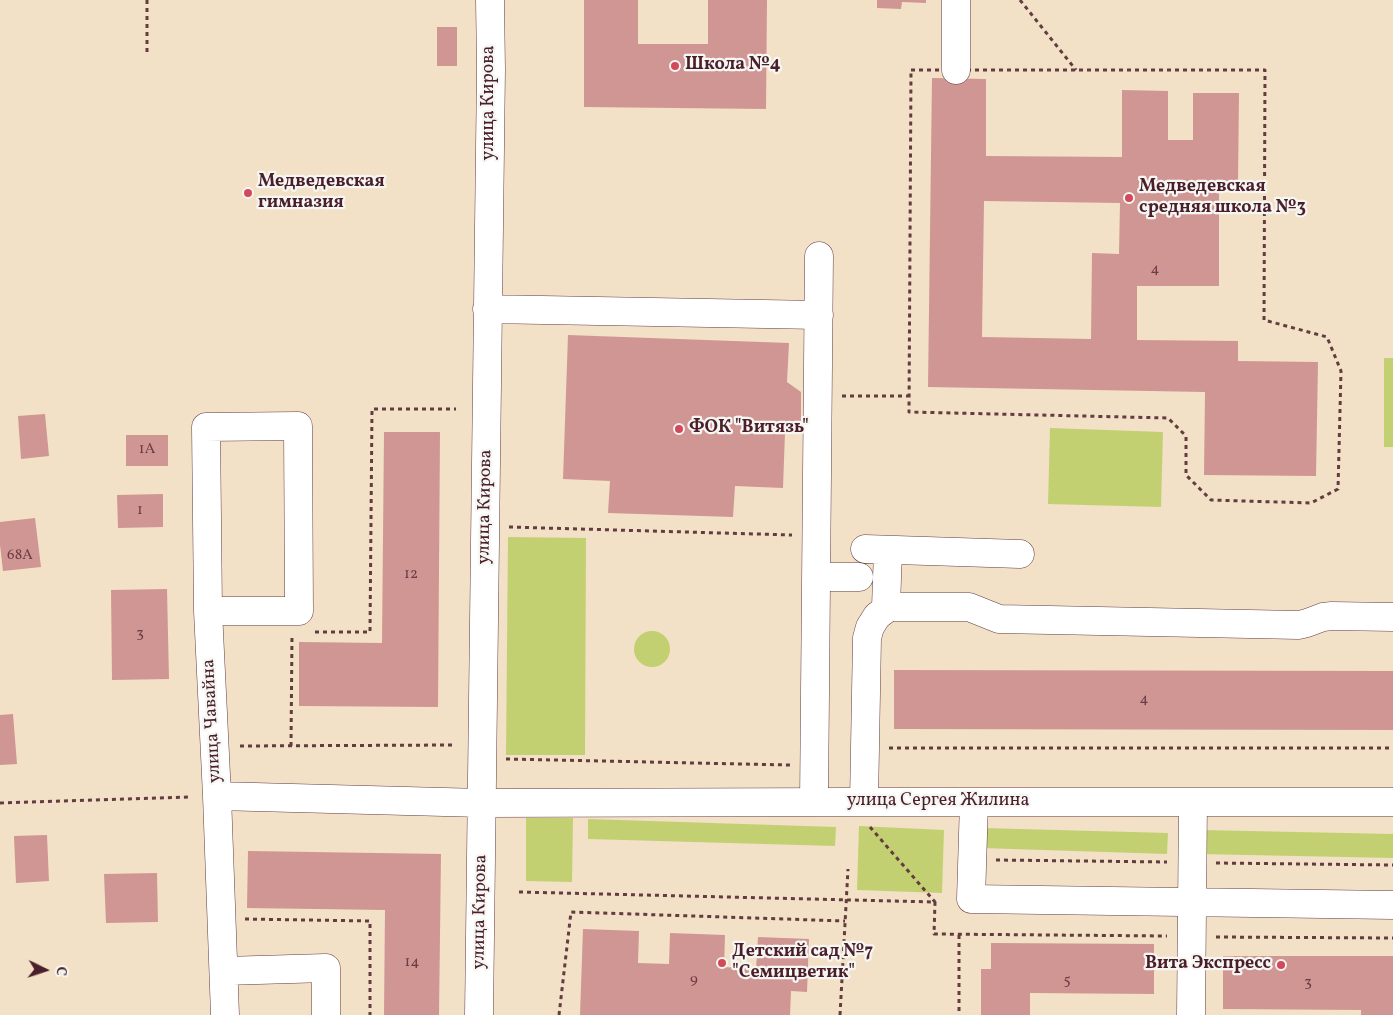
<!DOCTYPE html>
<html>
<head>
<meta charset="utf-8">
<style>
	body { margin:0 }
	#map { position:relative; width:1393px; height:1015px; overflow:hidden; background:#f2e1c6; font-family:Vollkorn,serif }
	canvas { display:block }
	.north { position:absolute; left:20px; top:945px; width:50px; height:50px; -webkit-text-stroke:4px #f6f6f2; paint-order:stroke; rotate:94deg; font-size:14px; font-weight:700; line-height:20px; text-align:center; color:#4a1f2b }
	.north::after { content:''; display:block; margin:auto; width:18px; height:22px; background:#4a1f2b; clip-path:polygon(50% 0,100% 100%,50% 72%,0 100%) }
</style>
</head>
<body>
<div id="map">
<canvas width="1393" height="1015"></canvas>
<div class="north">С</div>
</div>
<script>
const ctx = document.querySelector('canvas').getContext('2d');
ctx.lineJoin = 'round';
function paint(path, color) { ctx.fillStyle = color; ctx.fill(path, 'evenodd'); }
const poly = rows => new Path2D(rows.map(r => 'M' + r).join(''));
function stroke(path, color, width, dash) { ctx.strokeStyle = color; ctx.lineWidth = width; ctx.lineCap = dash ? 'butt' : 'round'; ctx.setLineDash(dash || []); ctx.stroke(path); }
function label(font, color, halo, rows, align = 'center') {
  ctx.font = font + ' Vollkorn,serif'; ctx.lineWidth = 4.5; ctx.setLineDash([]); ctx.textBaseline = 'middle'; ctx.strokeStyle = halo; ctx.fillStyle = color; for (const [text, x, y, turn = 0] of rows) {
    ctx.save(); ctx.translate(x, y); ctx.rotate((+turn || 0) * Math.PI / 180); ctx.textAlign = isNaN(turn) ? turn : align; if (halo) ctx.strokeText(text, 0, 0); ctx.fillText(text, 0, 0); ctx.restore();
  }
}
paint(poly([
	[1384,358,1393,358,1393,447,1384,447],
	[1050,428,1163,432,1161,507,1048,504],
	[508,537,586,538,585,755,506,755],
	'634 649a18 18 0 1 1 36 0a18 18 0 1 1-36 0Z',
	[526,818,573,818,572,882,526,881],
	[588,819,836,827,835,846,588,839],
	[859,826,944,830,942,893,857,890],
	[982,828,1168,833,1167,854,981,848],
	[1201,830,1393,834,1393,858,1200,854]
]), '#c3d072');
paint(poly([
	[584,0,638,0,638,44,708,44,708,0,767,0,766,109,584,107],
	[877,0,926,0,926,3,902,2,901,9,877,8],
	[437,27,457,27,457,66,437,66],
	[932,78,986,79,986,156,1122,157,1122,90,1168,91,1168,140,1193,140,1193,93,1239,93,1238,184,1219,184,1219,286,1137,286,1137,340,1238,341,1238,361,1318,362,1316,476,1204,475,1205,392,928,387],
	[984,201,1120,203,1119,254,1092,253,1091,339,982,337],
	[568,335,789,343,787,382,801,392,801,425,785,432,783,488,735,486,733,517,608,513,610,481,563,479],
	[45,414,49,456,21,459,18,416],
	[384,432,440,432,438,707,299,706,299,642,382,643],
	[126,435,168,435,168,466,126,466],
	[163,494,163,527,118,528,117,495],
	[35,518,41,567,3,571,0,545,0,522],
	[167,589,169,679,112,680,111,590],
	[894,670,1393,671,1393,730,894,729],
	[13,714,17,764,0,765,0,715],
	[47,835,49,881,16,883,14,836],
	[248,851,441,854,439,1015,384,1015,385,910,247,908],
	[157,873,158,922,106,923,104,874],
	[583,929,639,931,638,963,669,964,670,933,725,935,724,967,756,969,758,937,809,939,807,992,791,991,790,1015,580,1015],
	[991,943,1154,944,1154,994,1030,993,1030,1015,981,1015,981,969,991,969],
	[1223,956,1393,956,1393,1015,1361,1015,1361,1010,1223,1009]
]), '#d09693');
const minor = poly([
	[956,70,956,0],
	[487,309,819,315],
	[865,549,1020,554],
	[816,577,859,577],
	[886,607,888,550],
	[208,611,299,611,298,426,206,427,208,611,217,796,225,1015],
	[217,796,482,803,848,802,1393,802],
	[814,802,819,256],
	[864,802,867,638,870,627,877,616,886,609,886,607,969,607,999,619,1299,625,1307,623,1323,617,1332,616,1393,617],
	[974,802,971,899,1393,905],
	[224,971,326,968,326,1015],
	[479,1015,491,69,490,0],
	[1191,1015,1193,802]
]);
stroke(minor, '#633c42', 29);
stroke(poly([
	[147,0,147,52],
	[1020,0,1076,70],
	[911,70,1265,70,1264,320,1327,337,1341,371,1338,489,1311,503,1211,500,1186,475,1186,436,1168,418,909,412,911,70],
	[842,396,909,396],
	[509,527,792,535],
	[315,632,370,632,372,409,456,409],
	[240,746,453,745],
	[291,746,292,635],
	[889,748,1393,748],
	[506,759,790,765],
	[0,803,191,797],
	[870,827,935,902],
	[996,860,1167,862],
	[1216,863,1393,865],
	[519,892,935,902,934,934,1167,936],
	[245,919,370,921,370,1015],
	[959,935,959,1015],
	[1216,937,1393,938],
	[559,1015,571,912,845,921],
	[840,1015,848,869]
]), '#633c42', 3, [4, 4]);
stroke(minor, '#fff', 28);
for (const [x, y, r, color] of [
	[675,66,5,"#d1495b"],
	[248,193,5,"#d1495b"],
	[1129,198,5,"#d1495b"],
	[679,429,5,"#d1495b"],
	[722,963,5,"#d1495b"],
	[1281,965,5,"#d1495b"]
]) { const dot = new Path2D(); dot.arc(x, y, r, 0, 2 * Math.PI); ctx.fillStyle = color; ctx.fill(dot); stroke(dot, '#f6f6f2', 2); }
label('15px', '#6c3d45', null, [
	["4",1155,270],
	["1А",147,450],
	["1",140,511],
	["68А",20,556],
	["12",411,575],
	["3",140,634],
	["4",1144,700],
	["14",412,963],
	["9",694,980],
	["5",1067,981],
	["3",1308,983]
]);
label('bold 18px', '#4a1f2b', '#f6f6f2', [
	["Школа №4",685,66],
	["Медведевская",258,183],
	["гимназия",258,204],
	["Медведевская",1139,188],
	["средняя школа №3",1139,209],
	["ФОК \"Витязь\"",689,429],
	["Детский сад №7",732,953],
	["\"Семицветик\"",732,974],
	["Вита Экспресс",1271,965,"right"]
], 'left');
label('18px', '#4a1f2b', '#f6f6f2', [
	["улица Кирова",490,103,-90],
	["улица Кирова",486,507,-89],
	["улица Чавайна",213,721,-93],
	["улица Сергея Жилина",938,802],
	["улица Кирова",481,912,-89]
]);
</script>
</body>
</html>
